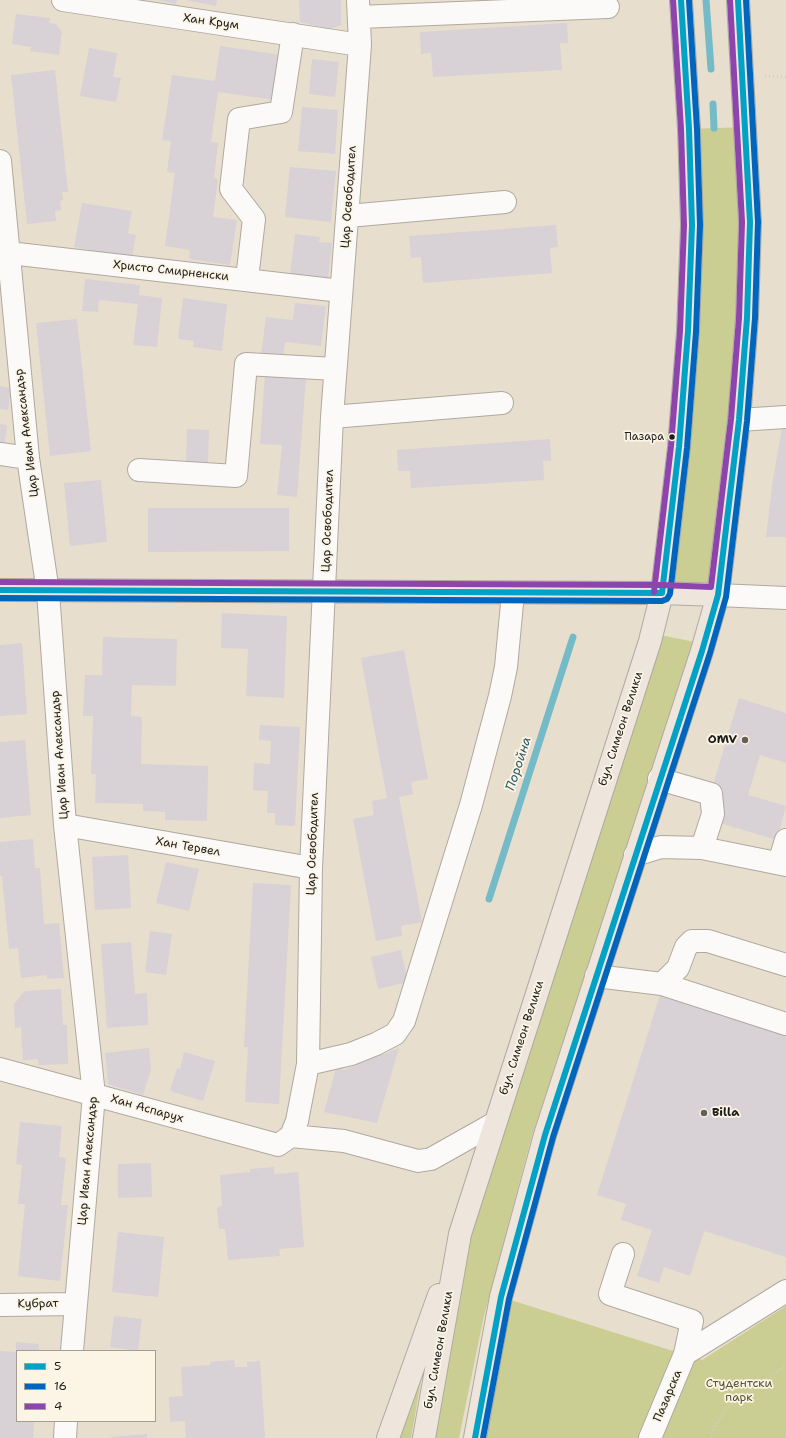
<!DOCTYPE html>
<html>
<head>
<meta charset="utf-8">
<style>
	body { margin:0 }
	#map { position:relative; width:786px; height:1438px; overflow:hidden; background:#e8dece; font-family:"Shantell Sans",sans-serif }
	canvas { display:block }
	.legend { position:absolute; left:16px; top:1350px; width:140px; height:72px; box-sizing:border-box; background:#fcf5e5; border:1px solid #a29e95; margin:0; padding:5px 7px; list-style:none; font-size:12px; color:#1c1c1c }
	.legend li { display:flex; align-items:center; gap:8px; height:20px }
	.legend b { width:20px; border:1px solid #a29e95 }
</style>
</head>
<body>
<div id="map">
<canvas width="786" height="1438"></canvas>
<ul class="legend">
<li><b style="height:5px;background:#01a2c5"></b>5</li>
<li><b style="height:5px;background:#0065bd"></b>16</li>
<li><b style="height:5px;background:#8e44ad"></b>4</li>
</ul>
</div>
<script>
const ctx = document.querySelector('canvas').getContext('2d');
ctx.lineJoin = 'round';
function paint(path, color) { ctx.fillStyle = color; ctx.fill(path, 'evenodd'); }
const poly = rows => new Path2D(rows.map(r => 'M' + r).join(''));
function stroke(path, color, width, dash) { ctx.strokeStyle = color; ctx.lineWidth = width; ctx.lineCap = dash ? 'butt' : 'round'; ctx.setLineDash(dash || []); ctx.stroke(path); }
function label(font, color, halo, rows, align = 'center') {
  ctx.font = font + ' "Shantell Sans",sans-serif'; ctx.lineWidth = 3.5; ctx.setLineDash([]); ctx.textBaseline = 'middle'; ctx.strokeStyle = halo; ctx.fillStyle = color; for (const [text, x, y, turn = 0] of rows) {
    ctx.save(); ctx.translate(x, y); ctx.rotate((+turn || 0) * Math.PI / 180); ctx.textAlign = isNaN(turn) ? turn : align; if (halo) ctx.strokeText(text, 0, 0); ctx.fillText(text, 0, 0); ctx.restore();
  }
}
paint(poly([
	[746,127,750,222,718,595,662,593,689,129],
	[660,635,695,642,531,1139,483,1320,459,1438,434,1438,467,1239],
	[501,1297,702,1360,786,1306,786,1438,475,1438],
	[421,1380,411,1438,393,1438]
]), '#cace93');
stroke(poly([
	[706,0,711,69],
	[713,104,714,128],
	[489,899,573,637]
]), '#75bac7', 7);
paint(poly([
	[157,0,177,0,176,4],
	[186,0,217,0,216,6],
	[299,0,341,0,341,25,330,29,300,22],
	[16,14,50,18,49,23,56,24,62,32,59,55,30,51,31,47,12,44],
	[567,23,568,43,560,43,562,70,433,77,431,53,421,54,420,32],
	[220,46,281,55,275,100,218,92,211,142,218,143,214,178,218,179,213,217,237,220,230,265,189,259,190,250,165,246,175,173,167,172,171,141,162,140,172,75,215,81],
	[89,48,117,53,113,77,121,78,116,102,80,96],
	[312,59,339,62,335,97,309,94],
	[55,70,68,192,62,192,63,200,60,201,61,210,55,211,56,221,27,224,11,75],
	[302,107,338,110,335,154,298,151],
	[290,167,336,171,331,222,285,217],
	[82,203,132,211,128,233,136,235,132,257,74,247],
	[556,225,558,247,550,248,552,273,423,283,421,257,411,258,409,236],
	[295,234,320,237,319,242,332,243,328,279,290,275],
	[85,279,140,285,139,295,162,298,157,347,133,345,138,304,99,300,98,312,82,311],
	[183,298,227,304,222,351,193,347,194,341,178,339],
	[295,303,326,306,321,346,285,342,283,358,261,355,266,317,293,320],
	[77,319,91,451,50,456,36,323],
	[265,374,306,377,297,497,277,495,282,445,260,444],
	[0,386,11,388,8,410,0,409],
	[783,422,786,422,786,537,766,537,773,479],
	[0,424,7,425,4,448,0,447],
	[187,429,209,430,208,464,186,464],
	[550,439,551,461,543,461,544,480,411,488,410,471,398,471,397,450],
	[101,480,107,542,70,546,64,483],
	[148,508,289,508,289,551,148,552],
	[222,613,287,616,284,698,246,696,248,649,221,648],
	[103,637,177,639,176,686,132,685,131,716,142,717,141,764,208,766,207,821,165,820,165,812,143,811,143,804,95,803,96,774,91,774,93,716,83,716,85,675,102,675],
	[22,643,27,714,0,716,0,645],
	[404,650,428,779,411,782,413,794,399,797,422,922,401,926,402,936,376,941,353,819,374,815,372,801,387,798,361,658],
	[739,698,786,713,786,763,760,755,748,795,786,806,777,840,703,818],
	[260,725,300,727,295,826,275,825,275,813,267,813,268,791,253,790,254,763,270,764,271,741,259,740],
	[25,740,31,815,0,818,0,742],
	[33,839,35,868,40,868,44,924,59,923,64,978,47,979,47,975,21,978,18,948,9,949,2,876,0,876,0,842],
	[128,855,131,908,95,910,92,857],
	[166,862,199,869,189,911,156,903],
	[253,883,291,885,279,1104,245,1102,248,1047,244,1047],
	[150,931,172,934,166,975,145,972],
	[131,942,135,994,147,993,148,1025,107,1028,101,944],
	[401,950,408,982,378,989,371,957],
	[61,989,63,1025,67,1025,68,1064,38,1065,38,1059,23,1060,21,1027,15,1028,14,1004,25,991],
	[661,992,786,1032,786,1257,704,1231,690,1276,664,1267,659,1283,637,1276,652,1230,621,1220,626,1204,597,1195],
	[149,1048,151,1070,143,1095,108,1084,105,1053],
	[399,1048,377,1123,324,1112,336,1068,344,1070],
	[184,1052,215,1061,203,1101,170,1091,177,1068,180,1069],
	[20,1122,62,1126,59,1157,66,1158,61,1205,68,1205,60,1281,18,1276,25,1204,18,1204,22,1165,16,1164],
	[151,1163,152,1197,118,1198,118,1164],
	[274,1167,274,1174,298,1172,304,1247,279,1249,280,1256,228,1260,225,1229,219,1229,217,1207,222,1206,220,1175,250,1172,250,1169],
	[118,1232,164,1237,158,1297,112,1292],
	[114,1316,142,1319,138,1351,110,1347],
	[16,1342,39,1344,39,1351,17,1351,17,1421,34,1421,33,1438,0,1438,0,1351,16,1352],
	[234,1360,235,1367,247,1367,247,1362,260,1361,265,1438,186,1438,185,1421,170,1422,169,1397,183,1396,181,1367,210,1365,210,1362],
	[147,1434,147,1438,111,1438,111,1437]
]), '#d8d1d6');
const minor = poly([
	[63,0,360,45],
	[359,17,608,7],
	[0,161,28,458,48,592,65,825,94,1095,72,1351],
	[348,216,505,202],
	[0,252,341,291],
	[247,279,254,219,231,189,239,119,281,112,293,34],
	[332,417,502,403],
	[739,420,786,417],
	[0,454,28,458],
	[139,470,236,476,246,364,335,369],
	[718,595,786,598],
	[659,779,711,794,713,814,702,848],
	[65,825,311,868],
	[635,855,661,847,702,848,786,865],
	[779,863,786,840],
	[596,976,662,984,786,1024],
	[662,984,678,968,686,947,692,941,708,941,786,965],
	[308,1064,351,1054,376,1044,395,1034,404,1021,471,805,500,696,506,667,513,593],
	[0,1069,278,1145,291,1136],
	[291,1136,297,1121,308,1064,311,868,332,417,360,45,358,0],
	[291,1136,344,1141,418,1161,431,1159,495,1123],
	[623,1254,610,1294,692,1321,685,1354,650,1438],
	[0,1305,76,1304],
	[685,1354,786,1291],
	[65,1438,66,1421]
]);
const major = poly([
	[0,590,662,593,718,595],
	[388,1438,439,1295],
	[424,1438,460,1234,650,641,662,593,679,447,688,331,692,225,689,129,681,0],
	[475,1438,501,1297,545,1135,702,651,718,595,739,420,747,318,750,222,738,0]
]);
stroke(minor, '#afa99f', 24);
stroke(major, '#afa99f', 24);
stroke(poly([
	[765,76,786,77],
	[711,1438,712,1431,726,1409,786,1365]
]), '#d0ceca', 2.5, [1, 3]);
stroke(minor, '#fcfaf8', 22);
stroke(major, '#eee5dc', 22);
stroke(poly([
	[0,590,662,593,679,447,688,331,692,225,689,129,681,0],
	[475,1438,501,1297,545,1135,702,651,718,595,739,420,747,318,750,222,738,0]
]), '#01a2c5', 6);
stroke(poly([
	[0,598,662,601,667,599,670,594,687,448,696,332,700,225,697,129,689,0],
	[483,1438,509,1299,553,1137,710,653,726,597,747,421,755,318,758,222,746,0]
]), '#0065bd', 6);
stroke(poly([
	[0,582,662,585,711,587,731,419,739,318,742,222,730,0],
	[654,592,671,446,680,331,684,225,681,129,673,0]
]), '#8e44ad', 6);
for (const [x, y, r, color] of [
	[672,437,3.5,"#1c1c1c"],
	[745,740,4,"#63605a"],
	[704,1113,4,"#63605a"]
]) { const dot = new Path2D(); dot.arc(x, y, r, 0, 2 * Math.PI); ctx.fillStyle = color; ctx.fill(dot); stroke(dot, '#fcf5e5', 1.5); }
label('11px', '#1c1c1c', '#fcf5e5', [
	["Пазара",664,437]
], 'right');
label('12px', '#1c1c1c', '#fcf5e5', [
	["Хан Крум",211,22,8],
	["Цар Освободител",349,197,-86],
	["Христо Смирненски",171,271,6],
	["Цар Иван Александър",27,433,-97],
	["Цар Освободител",328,521,-88],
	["бул. Симеон Велики",621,729,-72],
	["Цар Иван Александър",60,755,-94],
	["Цар Освободител",313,844,-88],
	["Хан Тервел",188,847,10],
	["бул. Симеон Велики",522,1038,-72],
	["Хан Аспарух",147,1109,16],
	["Цар Иван Александър",88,1161,-85],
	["Кубрат",38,1304,-1],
	["бул. Симеон Велики",439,1350,-80],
	["Пазарска",668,1396,-67]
]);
label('bold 12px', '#1c1c1c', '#fcf5e5', [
	["OMV",737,740],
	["Billa",712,1113,"left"]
], 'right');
label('12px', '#505534', '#fcf5e5', [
	["Студентски",739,1384],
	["парк",739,1398]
]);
label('italic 13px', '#2e5c68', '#fcf5e5', [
	["Поройна",519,764,-72]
]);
</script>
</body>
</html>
